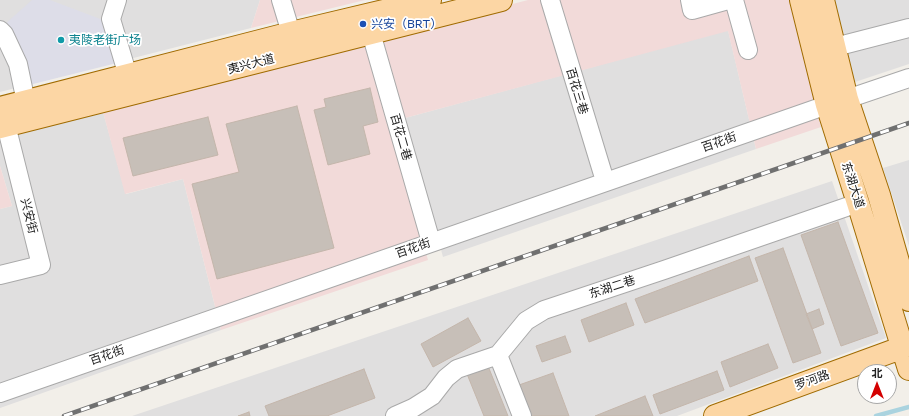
<!DOCTYPE html>
<html>
<head>
<meta charset="utf-8">
<style>
	body { margin:0 }
	#map { position:relative; width:909px; height:416px; overflow:hidden; background:#f2efe9; font-family:Commissioner,"Noto Sans SC",sans-serif }
	canvas { display:block }
	.north { position:absolute; left:857px; top:364px; width:40px; height:40px; box-sizing:border-box; background:#fff; border:1px solid #a7a7a7; border-radius:50%; rotate:0deg; font-size:11px; font-weight:700; line-height:16px; text-align:center; color:#222 }
	.north::after { content:''; display:block; margin:auto; width:14px; height:18px; background:#d40000; clip-path:polygon(50% 0,100% 100%,50% 72%,0 100%) }
</style>
</head>
<body>
<div id="map">
<canvas width="909" height="416"></canvas>
<div class="north">北</div>
</div>
<script>
const ctx = document.querySelector('canvas').getContext('2d');
ctx.lineJoin = 'round';
function paint(path, color) { ctx.fillStyle = color; ctx.fill(path, 'evenodd'); }
const poly = rows => new Path2D(rows.map(r => 'M' + r).join(''));
function stroke(path, color, width, dash) { ctx.strokeStyle = color; ctx.lineWidth = width; ctx.lineCap = dash ? 'butt' : 'round'; ctx.setLineDash(dash || []); ctx.stroke(path); }
function label(font, color, halo, rows, align = 'center') {
  ctx.font = font + ' Commissioner,"Noto Sans SC",sans-serif'; ctx.lineWidth = 3.5; ctx.setLineDash([]); ctx.textBaseline = 'middle'; ctx.strokeStyle = halo; ctx.fillStyle = color; for (const [text, x, y, turn = 0] of rows) {
    ctx.save(); ctx.translate(x, y); ctx.rotate((+turn || 0) * Math.PI / 180); ctx.textAlign = isNaN(turn) ? turn : align; if (halo) ctx.strokeText(text, 0, 0); ctx.fillText(text, 0, 0); ctx.restore();
  }
}
paint(poly([
	[0,0,260,0,251,28,0,92],
	[832,0,909,0,909,64,852,83],
	[728,30,756,149,443,257,405,118],
	[103,112,126,194,183,179,221,330,0,408,0,209,12,206,0,166,0,137],
	[909,160,909,246,883,168],
	[832,181,886,338,677,416,132,416]
]), '#e0dfdf');
paint(poly([
	[260,0,365,0,251,28],
	[528,0,789,0,821,127,756,149,728,31,405,118,381,38],
	[367,44,428,260,221,330,183,179,125,194,103,112],
	[0,166,12,206,0,209]
]), '#f2dad9');
paint(poly([
	[32,0,50,0,103,20,117,63,29,85,4,25]
]), '#dddde8');
stroke(poly([
	[876,416,909,407]
]), '#aad3df', 4.5);
const building = poly([
	[370,88,378,122,363,126,370,154,328,165,314,110,326,107,324,99,370,88],
	[297,106,334,248,217,279,192,184,239,172,226,124,297,106],
	[208,117,218,155,133,176,123,138,208,117],
	[838,222,878,333,841,346,801,235,838,222],
	[783,248,821,353,793,363,755,258,783,248],
	[749,256,758,281,645,323,635,299,749,256],
	[626,303,634,325,589,342,581,320,626,303],
	[819,309,824,324,812,329,806,314,819,309],
	[468,318,481,341,433,367,421,344,468,318],
	[565,336,571,352,542,362,536,346,565,336],
	[768,344,778,368,730,387,721,362,768,344],
	[486,361,508,416,484,416,465,369,486,361],
	[364,369,375,398,327,416,269,416,265,406,364,369],
	[717,371,724,390,660,414,653,395,717,371],
	[553,373,569,416,531,416,519,385,553,373],
	[645,396,653,416,595,416,645,396],
	[249,412,250,416,238,416,249,412]
]);
paint(building, '#c7bfb8');
stroke(building, '#c4b6ab', 1);
const minor = poly([
	[117,0,111,19,128,76],
	[281,0,291,33],
	[550,0,605,181],
	[690,0,692,10,728,0],
	[734,0,748,50],
	[0,30,4,34,18,64,26,102],
	[371,33,431,242],
	[835,47,909,28],
	[847,99,909,78],
	[0,275,41,265,6,125],
	[498,355,522,416],
	[0,393,827,105],
	[395,416,413,408,432,396,446,378,457,369,498,355,526,321,544,310,664,270,858,203]
]);
const major = poly([
	[801,0,827,105,858,203,909,369],
	[823,0,847,99,879,195,909,300],
	[0,108,291,33,430,0],
	[0,127,501,0],
	[715,416,909,345]
]);
stroke(minor, '#a9a9a9', 20);
stroke(major, '#a06b00', 24);
stroke(minor, '#fff', 18);
stroke(major, '#fcd6a4', 22);
const rail = poly([
	[64,416,909,123]
]);
stroke(rail, '#707070', 4.5);
stroke(rail, '#fff', 3, [9]);
for (const [x, y, r, color] of [
	[363,24,4,"#1a4fb4"],
	[61,40,4,"#0f9aa8"]
]) { const dot = new Path2D(); dot.arc(x, y, r, 0, 2 * Math.PI); ctx.fillStyle = color; ctx.fill(dot); stroke(dot, '#fff', 1.5); }
label('12px', '#164399', '#fff', [
	["兴安（BRT）",371,24]
], 'left');
label('12px', '#0d838f', '#fff', [
	["夷陵老街广场",69,40]
], 'left');
label('12px', '#222', '#fff', [
	["夷兴大道",251,64,-14],
	["百花三巷",577,91,73],
	["百花二巷",401,137,74],
	["百花街",719,142,-19],
	["东湖大道",853,185,72],
	["兴安街",29,216,76],
	["百花街",413,248,-19],
	["东湖二巷",612,287,-18],
	["百花街",107,355,-19],
	["罗河路",812,380,-20]
]);
</script>
</body>
</html>
